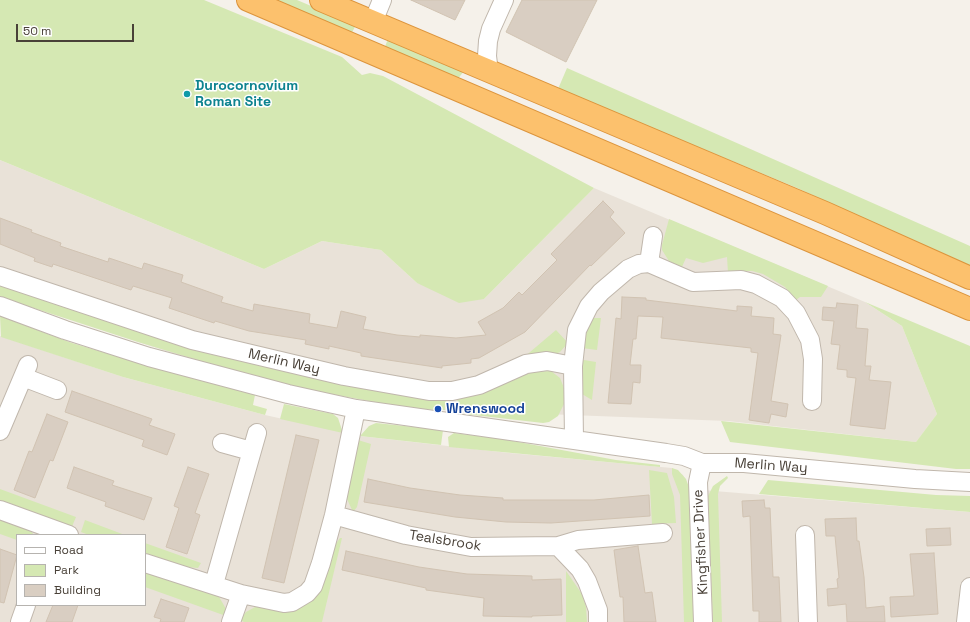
<!DOCTYPE html>
<html>
<head>
<meta charset="utf-8">
<style>
	body { margin:0 }
	#map { position:relative; width:970px; height:622px; overflow:hidden; background:#f5f1ea; font-family:"Space Grotesk",sans-serif }
	canvas { display:block }
	.legend { position:absolute; left:16px; top:534px; width:130px; height:72px; box-sizing:border-box; background:#fff; border:1px solid #b6b3af; margin:0; padding:5px 7px; list-style:none; font-size:12px; color:#494138 }
	.legend li { display:flex; align-items:center; gap:8px; height:20px }
	.legend b { width:20px; border:1px solid #b6b3af }
	.scale { position:absolute; left:16px; top:24px; width:118px; height:18px; box-sizing:border-box; border:2px solid #494138; border-top:0; padding-left:5px; font-size:12px; line-height:14px; white-space:nowrap; color:#494138; -webkit-text-stroke:3px #fff; paint-order:stroke }
</style>
</head>
<body>
<div id="map">
<canvas width="970" height="622"></canvas>
<ul class="legend">
<li><b style="height:5px;background:#fff"></b>Road</li>
<li><b style="height:11px;background:#d5e8b3"></b>Park</li>
<li><b style="height:11px;background:#d9cec2"></b>Building</li>
</ul>
<div class="scale">50 m</div>
</div>
<script>
const ctx = document.querySelector('canvas').getContext('2d');
ctx.lineJoin = 'round';
function paint(path, color) { ctx.fillStyle = color; ctx.fill(path, 'evenodd'); }
const poly = rows => new Path2D(rows.map(r => 'M' + r).join(''));
function stroke(path, color, width, dash) { ctx.strokeStyle = color; ctx.lineWidth = width; ctx.lineCap = dash ? 'butt' : 'round'; ctx.setLineDash(dash || []); ctx.stroke(path); }
function label(font, color, halo, rows, align = 'center') {
  ctx.font = font + ' "Space Grotesk",sans-serif'; ctx.lineWidth = 3; ctx.setLineDash([]); ctx.textBaseline = 'middle'; ctx.strokeStyle = halo; ctx.fillStyle = color; for (const [text, x, y, turn = 0] of rows) {
    ctx.save(); ctx.translate(x, y); ctx.rotate((+turn || 0) * Math.PI / 180); ctx.textAlign = isNaN(turn) ? turn : align; if (halo) ctx.strokeText(text, 0, 0); ctx.fillText(text, 0, 0); ctx.restore();
  }
}
paint(poly([
	[0,160,264,269,322,241,381,250,417,283,484,299,594,188,865,302,902,326,937,414,916,442,728,421,413,409,304,389,178,355,0,296],
	[0,336,123,377,265,415,360,436,509,453,672,468,683,475,690,489,970,512,970,622,0,622],
	[17,535,145,535,145,605,17,605]
]), '#e9e2d8');
paint(poly([
	[0,0,204,0,342,57,362,75,370,73,383,76,594,188,484,299,459,303,417,283,381,250,322,241,264,269,0,160],
	[267,0,297,0,356,25,350,36],
	[388,39,464,71,457,80,384,49],
	[567,68,970,246,970,267,797,188,558,89],
	[669,219,828,286,821,297,800,297,796,300,785,287,763,274,752,271,739,271,728,273,727,257,703,263,686,258,681,269,669,261,662,250,662,245],
	[0,282,447,399,445,410,413,409,304,389,231,370,138,342,15,302,0,296],
	[865,302,970,346,970,469,956,469,730,442,721,421,916,442,937,414,902,326],
	[0,316,72,343,166,371,255,395,253,405,267,409,265,415,123,377,1,337],
	[592,318,601,318,597,350,582,348,587,325],
	[556,330,568,343,560,352,553,355,523,358],
	[584,360,596,362,592,400,582,394,580,361],
	[551,371,560,378,564,388,566,400,558,416,549,422,543,423,465,414,456,398,533,372],
	[284,404,333,414,338,418,343,433,280,419],
	[376,423,443,430,441,445,360,436,369,426],
	[454,433,502,439,616,460,660,465,660,467,449,447,448,437],
	[358,440,371,444,357,507,353,512,347,499],
	[672,468,678,470,686,479,691,493,695,622,684,622,680,495,672,474],
	[649,470,667,473,674,497,676,523,652,524],
	[727,476,728,478,720,486,718,494,722,622,713,622,708,496,713,486],
	[768,480,936,495,970,496,970,512,759,494],
	[0,489,76,517,71,529,0,503],
	[0,518,30,530,34,535,17,535,17,540,0,534],
	[85,520,125,535,89,535,81,532],
	[340,538,342,538,322,622,244,622,240,620,246,612,257,606,296,609,315,598,323,586,332,549],
	[145,543,201,563,198,568,187,567,145,553],
	[145,569,218,595,226,609,226,616,145,587],
	[566,571,582,594,586,607,587,622,566,622]
]), '#d5e8b3');
const building = poly([
	[411,0,465,0,455,20,411,0],
	[522,0,597,0,566,62,506,32,522,0],
	[603,201,614,212,610,217,625,233,591,266,590,265,525,332,479,358,471,359,471,363,442,366,442,368,361,356,361,353,329,346,329,349,305,344,306,340,249,331,215,321,214,323,169,308,172,298,133,286,131,290,53,264,52,267,34,261,35,258,0,244,0,218,32,230,31,232,61,243,60,246,108,262,109,258,142,269,144,263,183,275,181,282,223,297,221,302,253,311,254,304,310,314,309,323,337,328,341,311,366,317,363,329,397,335,420,337,420,335,456,338,486,335,478,322,503,308,519,292,522,295,557,260,551,254,603,201],
	[622,297,646,298,646,300,737,311,737,306,752,307,751,316,774,318,773,334,781,335,771,401,788,404,786,417,771,414,769,423,749,420,758,353,751,352,751,348,661,338,663,317,638,316,636,339,633,339,630,365,641,365,640,383,633,382,631,404,608,403,616,318,621,319,622,297],
	[837,303,858,305,856,328,868,329,865,366,871,366,869,380,891,382,885,429,850,425,856,378,847,377,847,370,837,369,840,345,831,344,834,321,822,320,823,307,836,308,837,303],
	[72,391,152,419,149,425,175,434,167,455,142,446,144,440,65,412,72,391],
	[47,414,68,422,53,461,50,460,35,498,14,490,29,451,32,452,47,414],
	[296,435,319,440,284,583,262,578,296,435],
	[74,467,114,481,112,485,152,498,144,520,105,506,106,502,67,488,74,467],
	[188,467,209,474,195,513,200,515,187,554,166,547,179,508,174,506,188,467],
	[368,479,410,488,460,495,503,498,503,500,594,500,649,495,650,516,551,523,506,522,455,517,364,502,368,479],
	[764,500,765,508,770,508,773,577,779,577,781,622,759,622,759,611,753,611,750,516,743,517,742,501,764,500],
	[856,518,857,541,859,541,864,577,866,608,884,606,885,622,847,622,846,604,828,606,827,589,838,588,837,579,839,578,835,536,826,536,825,519,856,518],
	[950,528,951,545,927,546,926,529,950,528],
	[638,546,645,593,652,592,656,622,624,622,623,597,620,597,614,550,638,546],
	[0,549,17,555,4,603,0,602,0,549],
	[346,551,419,567,467,574,532,576,532,580,561,579,562,615,532,616,532,617,483,616,484,598,426,590,426,588,342,570,346,551],
	[934,553,938,614,891,617,890,597,914,596,910,554,934,553],
	[161,599,189,608,184,622,160,622,161,619,154,617,161,599],
	[53,605,78,605,72,622,46,622,53,605]
]);
paint(building, '#d9cec2');
stroke(building, '#d1c3b2', 1);
const minor = poly([
	[373,22,382,0],
	[489,72,487,56,488,41,491,29,504,0],
	[649,263,653,236],
	[0,276,192,340,344,376,429,391,452,391,479,385,526,364,547,361,573,366,577,330,589,306,601,292,628,269,639,264,649,263,693,282,741,280,756,284,782,298,796,313,810,340,813,359,812,401],
	[0,306,65,330,149,357,288,394,356,409,666,453,684,456,702,463,744,463,915,479,970,482],
	[573,366,574,439],
	[23,377,57,390],
	[0,431,28,365],
	[222,443,251,451],
	[702,463,698,482,703,622],
	[0,510,69,535],
	[334,515,406,535,471,547,558,546,580,569,587,581,598,610,598,622],
	[805,535,808,622],
	[558,546,578,540,663,533],
	[145,563,241,594,284,603,292,602,307,593,313,586,321,563,334,515,356,409],
	[214,584,257,433],
	[20,622,26,605],
	[231,622,241,594],
	[966,622,970,587]
]);
const highway = poly([
	[248,0,970,309],
	[321,0,825,213,970,278]
]);
stroke(minor, '#c0b7ac', 20);
stroke(highway, '#dc943c', 24);
stroke(minor, '#fff', 18);
stroke(highway, '#fcc16d', 22);
for (const [x, y, r, color] of [
	[187,94,4,"#0f9aa8"],
	[438,409,4,"#1a4fb4"]
]) { const dot = new Path2D(); dot.arc(x, y, r, 0, 2 * Math.PI); ctx.fillStyle = color; ctx.fill(dot); stroke(dot, '#fff', 1.5); }
label('bold 14px', '#0d838f', '#fff', [
	["Durocornovium",195,86],
	["Roman Site",195,102]
], 'left');
label('14px', '#494138', '#fff', [
	["Merlin Way",284,362,13],
	["Merlin Way",771,466,4],
	["Tealsbrook",445,541,9],
	["Kingfisher Drive",701,542,-93]
]);
label('bold 14px', '#164399', '#fff', [
	["Wrenswood",446,409]
], 'left');
</script>
</body>
</html>
